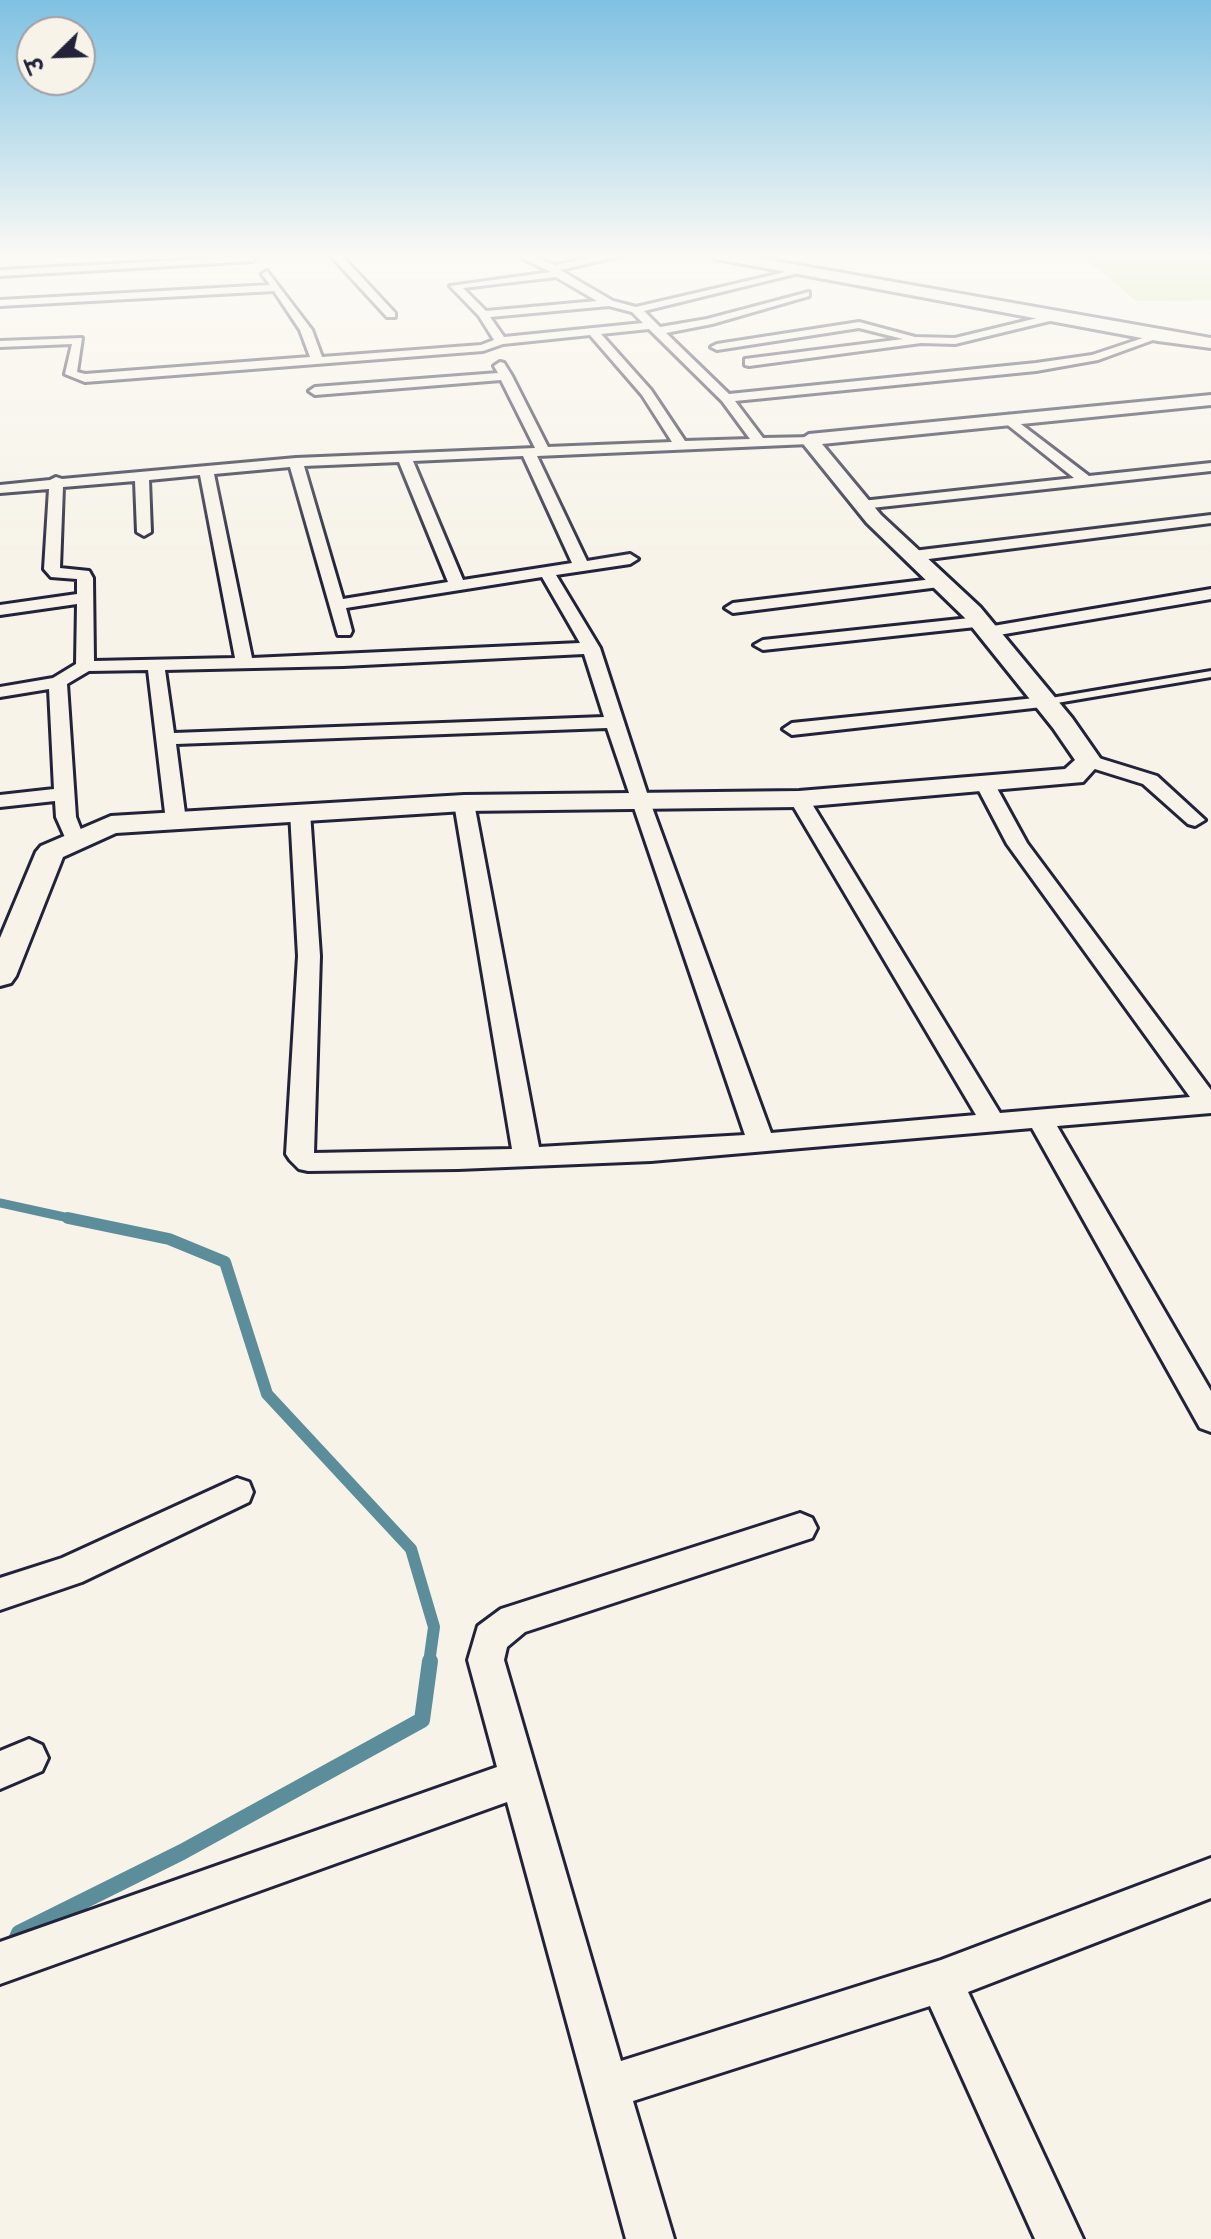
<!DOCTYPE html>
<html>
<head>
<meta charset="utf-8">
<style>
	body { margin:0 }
	#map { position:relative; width:1211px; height:2239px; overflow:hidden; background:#f7f3e8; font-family:"Shantell Sans","Playpen Sans Deva",sans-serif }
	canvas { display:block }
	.north { position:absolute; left:16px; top:16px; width:80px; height:80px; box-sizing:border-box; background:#f7f3e8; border:2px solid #a29fa3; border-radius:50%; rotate:247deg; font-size:22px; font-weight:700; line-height:32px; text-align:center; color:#22223b }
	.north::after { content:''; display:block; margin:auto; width:28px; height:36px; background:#22223b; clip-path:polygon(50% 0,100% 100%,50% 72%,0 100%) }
</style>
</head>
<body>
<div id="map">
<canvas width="1211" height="2239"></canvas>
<div class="north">उ</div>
</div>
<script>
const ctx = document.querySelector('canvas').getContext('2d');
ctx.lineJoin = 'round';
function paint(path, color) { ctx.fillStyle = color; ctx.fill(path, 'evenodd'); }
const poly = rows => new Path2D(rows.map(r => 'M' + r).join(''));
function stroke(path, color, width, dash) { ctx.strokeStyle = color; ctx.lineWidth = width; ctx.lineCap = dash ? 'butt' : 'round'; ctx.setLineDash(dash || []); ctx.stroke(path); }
paint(poly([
	[1081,255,1211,255,1211,300,1136,301]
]), '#c7e69e');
stroke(poly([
	[0,1203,78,1220]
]), '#5c8d9a', 9);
stroke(poly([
	[68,1218,169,1239,225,1262,267,1394,411,1549,434,1627,429,1663]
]), '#5c8d9a', 12);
stroke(poly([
	[13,1947,19,1933,182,1852,422,1720,430,1661]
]), '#5c8d9a', 16);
const lane = poly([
	[1211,671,1211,677,1045,705,1040,702,1045,699,1211,671]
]);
const street = poly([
	[330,255,341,255,395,313,395,317,387,317,330,255],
	[516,255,530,255,555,265,603,255,624,255,560,270,613,301,636,307,803,268,803,272,644,311,660,327,707,319,809,292,809,296,712,324,666,333,729,394,1036,363,1092,355,1158,333,1164,336,1098,360,1036,371,735,401,763,438,814,437,814,443,809,444,537,456,587,561,630,554,638,559,630,564,556,575,600,648,649,799,771,1133,976,1115,789,799,799,793,809,799,1000,1113,1190,1097,1007,844,976,785,986,779,993,781,1027,843,1211,1090,1211,1113,1057,1126,1211,1391,1211,1432,1200,1428,1032,1128,651,1161,458,1169,308,1171,299,1169,290,1160,286,1154,298,956,290,812,300,806,310,812,320,956,314,1153,512,1149,454,803,464,797,474,803,539,1147,745,1135,607,728,176,744,186,821,176,827,166,821,148,670,89,671,67,684,76,817,85,840,75,846,68,844,56,817,55,801,0,807,0,795,54,789,49,689,0,697,0,687,53,678,76,664,77,604,0,615,0,605,77,594,77,579,51,577,44,569,49,489,0,493,0,485,50,480,56,477,62,479,296,458,535,448,501,380,315,395,309,391,315,387,498,373,494,366,500,362,504,363,512,376,548,447,672,442,642,395,590,335,503,344,483,351,85,382,65,374,72,344,0,347,0,341,82,338,77,372,85,374,310,357,300,330,274,291,0,306,0,300,270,285,262,274,267,271,312,330,322,357,481,345,494,340,479,316,450,286,551,272,516,255],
	[556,277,597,301,486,311,463,288,556,277],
	[609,306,632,312,643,323,504,337,490,317,609,306],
	[649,329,722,401,750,439,685,441,651,390,601,334,649,329],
	[523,456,572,563,463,580,413,461,523,456],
	[399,462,448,582,343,599,304,466,399,462],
	[290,467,338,635,350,635,352,631,346,608,542,577,580,643,252,658,214,474,290,467],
	[200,475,235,658,94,661,93,578,89,571,60,568,63,487,135,481,137,532,144,536,151,532,149,480,200,475],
	[584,654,604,717,174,733,165,670,343,666,584,654],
	[256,256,253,261,0,276,0,270,256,256],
	[1054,314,1058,315,1058,319,955,344,921,343,749,366,745,365,745,359,903,339,859,328,717,350,711,347,717,344,859,322,915,337,955,338,1054,314],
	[1009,415,1089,476,1211,463,1211,471,862,509,855,505,862,501,1074,478,1004,422,1003,419,1009,415],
	[1211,515,1211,523,913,561,905,556,913,551,1211,515],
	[941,578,949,583,947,586,733,613,725,608,733,603,941,578],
	[1211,589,1211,599,987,637,979,632,987,627,1211,589],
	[979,617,987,622,985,626,763,650,754,645,763,640,979,617],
	[1045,697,1054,702,1051,706,792,735,783,729,792,723,1045,697],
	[1089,755,1157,776,1205,820,1195,826,1188,824,1143,784,1082,765,1079,761,1082,757,1089,755],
	[237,1478,249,1482,253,1492,249,1502,82,1582,0,1610,0,1578,62,1558,237,1478],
	[800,1513,812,1518,817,1528,812,1538,525,1632,507,1647,504,1660,621,2061,941,1960,1211,1858,1211,1898,968,1992,1083,2239,1035,2239,930,2006,633,2101,674,2239,626,2239,507,1802,0,1984,0,1942,497,1767,468,1660,478,1626,501,1609,800,1513],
	[29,1739,42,1745,48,1758,42,1771,0,1789,0,1751,29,1739]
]);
const secondary = poly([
	[710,255,741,255,1211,338,1211,348,1158,341,717,259,710,255],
	[1211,395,1211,405,822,444,881,515,980,607,1072,718,1102,761,1083,782,799,807,464,811,116,833,63,857,16,976,11,983,0,986,0,938,36,852,41,846,111,816,464,795,799,791,1065,769,1075,760,1053,728,964,617,867,523,800,440,809,434,1211,395]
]);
stroke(lane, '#22223b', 6);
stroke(street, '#22223b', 6);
stroke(secondary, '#22223b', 6);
paint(lane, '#f7f3e8');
paint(street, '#f7f3e8');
paint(secondary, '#f7f3e8');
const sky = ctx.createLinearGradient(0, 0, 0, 569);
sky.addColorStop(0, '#7fc1e2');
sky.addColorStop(0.45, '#fbfaf5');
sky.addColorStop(1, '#fbfaf500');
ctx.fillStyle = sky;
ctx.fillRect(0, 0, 1211, 569);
</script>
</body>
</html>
